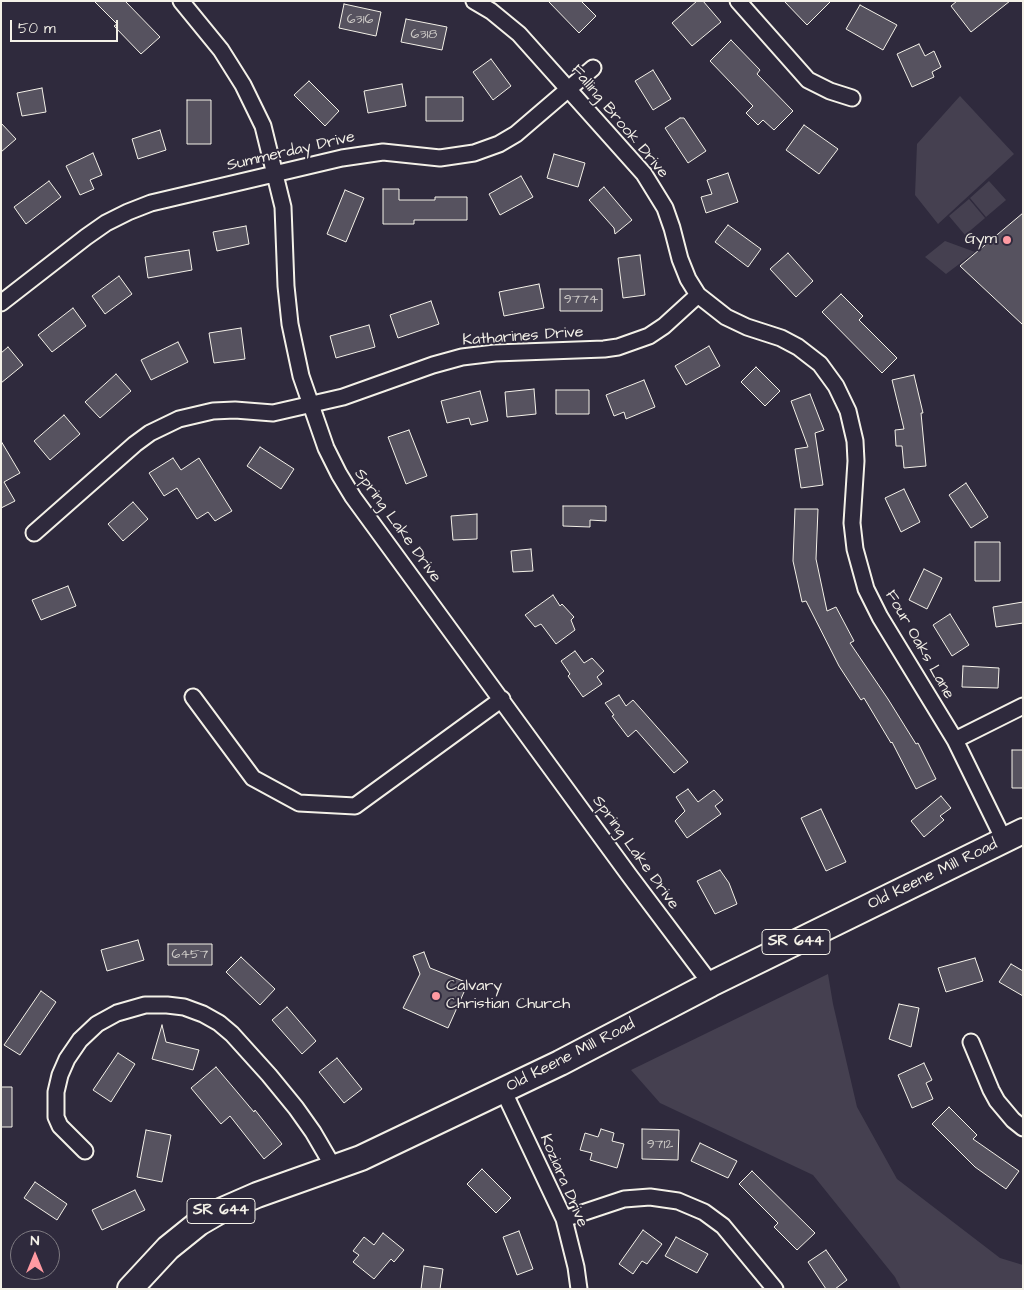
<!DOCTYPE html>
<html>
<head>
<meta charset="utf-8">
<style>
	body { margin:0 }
	#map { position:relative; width:1024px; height:1290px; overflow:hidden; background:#2f2a3d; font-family:"Architects Daughter",sans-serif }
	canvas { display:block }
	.frame { position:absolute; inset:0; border:2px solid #f4f1e8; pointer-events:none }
	.north { position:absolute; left:10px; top:1230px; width:50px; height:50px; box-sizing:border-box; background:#2f2a3d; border:1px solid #7e7a81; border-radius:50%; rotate:0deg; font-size:14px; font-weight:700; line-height:20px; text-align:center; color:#f4f1e8 }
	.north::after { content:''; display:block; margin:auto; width:18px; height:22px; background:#ff9aa2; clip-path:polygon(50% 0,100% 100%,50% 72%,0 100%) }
	.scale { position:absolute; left:10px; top:20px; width:108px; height:22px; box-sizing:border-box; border:2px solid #f4f1e8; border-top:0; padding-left:6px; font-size:15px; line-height:18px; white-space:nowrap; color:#f4f1e8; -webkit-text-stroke:4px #2f2a3d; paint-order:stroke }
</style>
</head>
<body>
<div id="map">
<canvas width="1024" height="1290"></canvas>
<div class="frame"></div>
<div class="north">N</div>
<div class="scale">50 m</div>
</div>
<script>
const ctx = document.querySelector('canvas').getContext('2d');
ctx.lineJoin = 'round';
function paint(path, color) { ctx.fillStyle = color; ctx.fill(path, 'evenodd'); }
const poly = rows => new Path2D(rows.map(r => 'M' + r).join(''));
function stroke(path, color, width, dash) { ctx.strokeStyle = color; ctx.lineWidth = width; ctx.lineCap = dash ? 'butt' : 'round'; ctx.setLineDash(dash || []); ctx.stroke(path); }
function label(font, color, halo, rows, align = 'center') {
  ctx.font = font + ' "Architects Daughter",sans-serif'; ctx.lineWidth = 4; ctx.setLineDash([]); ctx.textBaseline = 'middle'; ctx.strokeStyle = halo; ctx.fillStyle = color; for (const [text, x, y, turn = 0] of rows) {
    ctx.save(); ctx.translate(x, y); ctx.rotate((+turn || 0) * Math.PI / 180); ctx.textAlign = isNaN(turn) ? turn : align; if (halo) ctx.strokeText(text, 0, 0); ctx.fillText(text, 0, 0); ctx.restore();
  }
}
paint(poly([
	[960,96,1014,154,938,224,915,195,917,144],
	[989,181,1006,200,986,217,970,198],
	[969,199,985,218,965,235,949,216],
	[945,241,975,252,946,274,925,257],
	[828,974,833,1004,857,1107,897,1179,1000,1258,1023,1265,1023,1289,901,1289,895,1277,813,1175,660,1103,631,1070]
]), '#454050');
const building = poly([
	[94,1,125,1,160,37,141,54,114,26,117,24,94,1],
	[548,1,581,1,596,16,579,33,548,1],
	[697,1,703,1,721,22,692,46,672,23,697,1],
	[784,1,831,1,807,25,784,1],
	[957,1,1010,1,971,32,951,6,957,1],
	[344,4,381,12,376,36,339,28,344,4],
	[860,5,897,25,883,50,846,29,860,5],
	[406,19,447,27,442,50,401,42,406,19],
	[731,40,760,70,757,74,793,111,774,130,763,120,758,125,746,113,753,106,710,61,731,40],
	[919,44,925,56,934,51,941,67,932,72,934,77,912,87,897,54,919,44],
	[491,59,511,86,493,100,473,72,491,59],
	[653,70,671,99,653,110,635,81,653,70],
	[309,81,339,111,325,126,294,95,309,81],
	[402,84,406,106,368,113,364,91,402,84],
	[42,88,46,112,22,116,17,93,42,88],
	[426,97,463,97,463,121,426,121,426,97],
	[187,100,211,100,211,144,187,144,187,100],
	[680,118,684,118,706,151,688,163,665,128,680,118],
	[1,123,16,139,1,152,1,123],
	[804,125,838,149,819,174,786,150,804,125],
	[160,130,166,150,138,159,132,139,160,130],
	[93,153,102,175,90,180,94,189,80,195,66,166,93,153],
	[554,154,585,163,578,187,547,178,554,154],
	[728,173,738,202,706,213,701,197,712,194,707,180,728,173],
	[521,176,533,197,500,215,489,194,521,176],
	[49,181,61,197,26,224,14,207,49,181],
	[604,187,632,220,615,234,614,228,589,200,604,187],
	[383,189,399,189,399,200,435,200,435,197,467,197,467,220,414,220,414,224,383,224,383,189],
	[345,190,364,198,346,242,327,234,345,190],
	[1023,213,1023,325,960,266,1023,213],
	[728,225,761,249,748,267,715,242,728,225],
	[246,226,249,244,217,251,213,232,246,226],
	[189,250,192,270,148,278,145,257,189,250],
	[788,253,813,281,796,297,770,269,788,253],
	[640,255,645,295,623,298,618,258,640,255],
	[119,276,132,294,105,314,92,296,119,276],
	[539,284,544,308,504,316,499,292,539,284],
	[560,289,602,289,602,311,560,311,560,289],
	[841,294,863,316,859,320,897,358,882,373,822,312,841,294],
	[431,301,439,324,398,338,390,315,431,301],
	[73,308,86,326,52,352,38,335,73,308],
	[369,325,375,347,336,358,330,336,369,325],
	[241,328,245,359,214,363,209,333,241,328],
	[178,342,188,362,151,380,141,360,178,342],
	[709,346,720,366,686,385,675,366,709,346],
	[8,347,23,365,1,383,1,353,8,347],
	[756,367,780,391,765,406,741,382,756,367],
	[116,374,131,391,100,418,85,402,116,374],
	[914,375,923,413,921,413,926,466,904,468,902,446,896,446,895,430,904,429,892,380,914,375],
	[644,380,655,407,626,419,624,412,614,416,606,395,644,380],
	[534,389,536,414,507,417,505,392,534,389],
	[556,390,589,390,589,414,556,414,556,390],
	[480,391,488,421,471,425,469,418,447,423,441,401,480,391],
	[810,394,824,430,815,433,823,485,801,488,795,449,808,447,791,401,810,394],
	[64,415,80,434,50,460,34,441,64,415],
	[409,430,427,476,406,484,388,437,409,430],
	[1,441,20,473,4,482,15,501,1,508,1,441],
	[260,447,294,469,281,489,247,466,260,447],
	[173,458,181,470,199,458,232,511,215,521,208,512,197,519,177,488,164,496,149,473,173,458],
	[966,483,988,517,971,528,949,495,966,483],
	[904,489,920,522,901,532,885,498,904,489],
	[133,502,148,519,123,541,108,524,133,502],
	[563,506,606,506,606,521,590,520,590,527,563,526,563,506],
	[795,509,818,509,816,559,827,611,836,607,854,641,850,643,888,699,916,744,918,743,936,779,916,789,892,742,891,743,864,698,861,700,839,666,806,601,802,602,793,561,795,509],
	[477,514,477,539,453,540,451,516,477,514],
	[975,542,1000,542,1000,581,975,581,975,542],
	[531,549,533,571,513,572,511,551,531,549],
	[924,569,942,578,927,609,909,600,924,569],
	[68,586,76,606,41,620,32,600,68,586],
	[553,595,560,606,562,604,574,617,571,620,575,630,556,644,541,624,535,627,525,615,553,595],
	[1023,602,1023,623,996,627,993,607,1023,602],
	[950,614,969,645,952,656,933,625,950,614],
	[575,651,584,663,592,658,604,671,597,677,602,684,583,697,568,676,570,674,561,661,575,651],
	[963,666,999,668,998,688,962,687,963,666],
	[619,695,626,706,633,700,688,762,674,773,636,730,628,737,612,716,614,715,605,703,619,695],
	[1012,750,1023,750,1023,788,1012,788,1012,750],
	[688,789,698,802,714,790,723,800,715,806,721,814,687,838,675,821,685,811,676,797,688,789],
	[941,796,951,808,940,816,944,820,924,837,911,821,941,796],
	[821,809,846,862,826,871,801,818,821,809],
	[720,870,729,883,737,904,715,914,697,881,720,870],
	[138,940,144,960,107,971,101,950,138,940],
	[168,944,212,944,212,965,168,965,168,944],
	[424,952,430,968,468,983,448,1028,403,1008,420,974,413,956,424,952],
	[241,957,275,989,260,1005,226,972,241,957],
	[975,958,983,981,946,992,938,968,975,958],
	[1011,964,1023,971,1023,996,999,982,1011,964],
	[41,991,56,1002,20,1055,4,1045,41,991],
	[899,1004,919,1008,911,1047,889,1039,899,1004],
	[287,1007,316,1041,302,1054,272,1020,287,1007],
	[162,1025,166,1042,199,1050,193,1070,152,1059,162,1025],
	[118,1053,135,1064,111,1102,93,1090,118,1053],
	[337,1058,362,1089,344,1103,319,1072,337,1058],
	[924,1063,932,1080,926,1083,933,1099,912,1108,898,1075,924,1063],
	[216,1067,254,1112,255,1110,282,1144,264,1159,230,1116,221,1124,191,1088,216,1067],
	[1,1087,12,1087,12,1127,1,1127,1,1087],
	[949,1107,977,1135,973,1139,1019,1171,1006,1189,975,1167,932,1124,949,1107],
	[601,1129,614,1133,612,1141,624,1144,617,1168,590,1160,592,1153,580,1150,585,1133,598,1137,601,1129],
	[642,1129,679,1130,678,1160,642,1159,642,1129],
	[146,1130,171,1135,162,1182,137,1177,146,1130],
	[700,1143,737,1161,728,1178,691,1161,700,1143],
	[482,1169,511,1198,496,1213,467,1184,482,1169],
	[752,1171,815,1233,797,1250,774,1227,778,1223,739,1184,752,1171],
	[35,1182,67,1204,57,1220,24,1198,35,1182],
	[135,1190,145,1210,102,1230,92,1210,135,1190],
	[643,1230,662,1244,647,1264,642,1261,633,1274,619,1264,643,1230],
	[519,1231,533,1269,517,1275,503,1237,519,1231],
	[383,1233,404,1250,394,1262,391,1259,374,1279,353,1262,359,1255,353,1251,364,1237,374,1245,383,1233],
	[676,1237,708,1254,697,1273,665,1256,676,1237],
	[826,1250,847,1280,835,1289,826,1289,808,1262,826,1250],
	[424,1266,443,1269,440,1289,421,1289,424,1266]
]);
paint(building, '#56525f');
stroke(building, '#f4f1e8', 1);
const street = poly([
	[181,1,221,50,243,85,263,126,283,207,286,286,290,324,301,376,326,448,339,474,353,497,629,875,711,984],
	[474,1,491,11,519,34,644,174,665,208,672,228,680,259,688,279,698,295,726,317,747,327,781,338,798,347,820,364,836,386,848,411,855,441,856,461,852,523,855,549,866,589,880,617,955,740,1004,840],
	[738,1,808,80,830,91,852,98],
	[1,303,86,237,106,223,128,212,151,203,342,158,383,152,440,158,474,153,499,144,516,134,593,68],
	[34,533,135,444,150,433,179,419,213,411,235,410,273,413,343,397,433,365,462,357,495,353,604,349,618,347,649,336,664,326,698,295],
	[193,697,253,778,299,803,355,806,502,699],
	[955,740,1023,706],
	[971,1042,991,1090,997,1101,1013,1120,1023,1128],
	[503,1090,564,1219,576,1267,579,1289],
	[85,1151,60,1126,56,1117,56,1092,60,1075,67,1059,80,1040,97,1024,117,1013,145,1005,167,1005,184,1007,203,1014,219,1023,232,1034,269,1075,296,1108,313,1132,334,1168],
	[564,1219,624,1199,650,1197,678,1201,704,1212,723,1226,775,1289]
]);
const primary = poly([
	[130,1289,168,1248,199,1223,218,1212,257,1195,361,1158,560,1063,711,984,1023,831]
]);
stroke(street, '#f4f1e8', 19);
stroke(primary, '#f4f1e8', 28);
stroke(street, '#2f2a3d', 15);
stroke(primary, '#2f2a3d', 24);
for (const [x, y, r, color] of [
	[1007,240,5,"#ff9aa2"],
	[436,996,5,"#ff9aa2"]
]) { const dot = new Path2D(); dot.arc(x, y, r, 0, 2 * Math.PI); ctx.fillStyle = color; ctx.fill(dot); stroke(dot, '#2f2a3d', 2); }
label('14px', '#ccc9c6', null, [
	["6316",360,20],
	["6318",424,35],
	["9774",581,300],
	["6457",190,955],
	["9712",660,1145]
]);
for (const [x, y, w] of [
	[796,942,68],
	[221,1211,68]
]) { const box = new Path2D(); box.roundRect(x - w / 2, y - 12.5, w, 25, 4); ctx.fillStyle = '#2f2a3d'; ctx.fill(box); stroke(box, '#f4f1e8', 1); }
label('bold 15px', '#f4f1e8', null, [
	["SR 644",796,942],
	["SR 644",221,1211]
]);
label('16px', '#f4f1e8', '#2f2a3d', [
	["Falling Brook Drive",619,122,50],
	["Summerday Drive",291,152,-13],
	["Katharines Drive",523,337,-4],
	["Spring Lake Drive",397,526,54],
	["Four Oaks Lane",919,645,60],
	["Spring Lake Drive",635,853,54],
	["Old Keene Mill Road",933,875,-26],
	["Old Keene Mill Road",571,1056,-27],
	["Koziara Drive",563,1181,67]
]);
label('16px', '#f4f1e8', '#2f2a3d', [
	["Gym",997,240],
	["Calvary",446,987,"left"],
	["Christian Church",446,1005,"left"]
], 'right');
</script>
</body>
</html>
